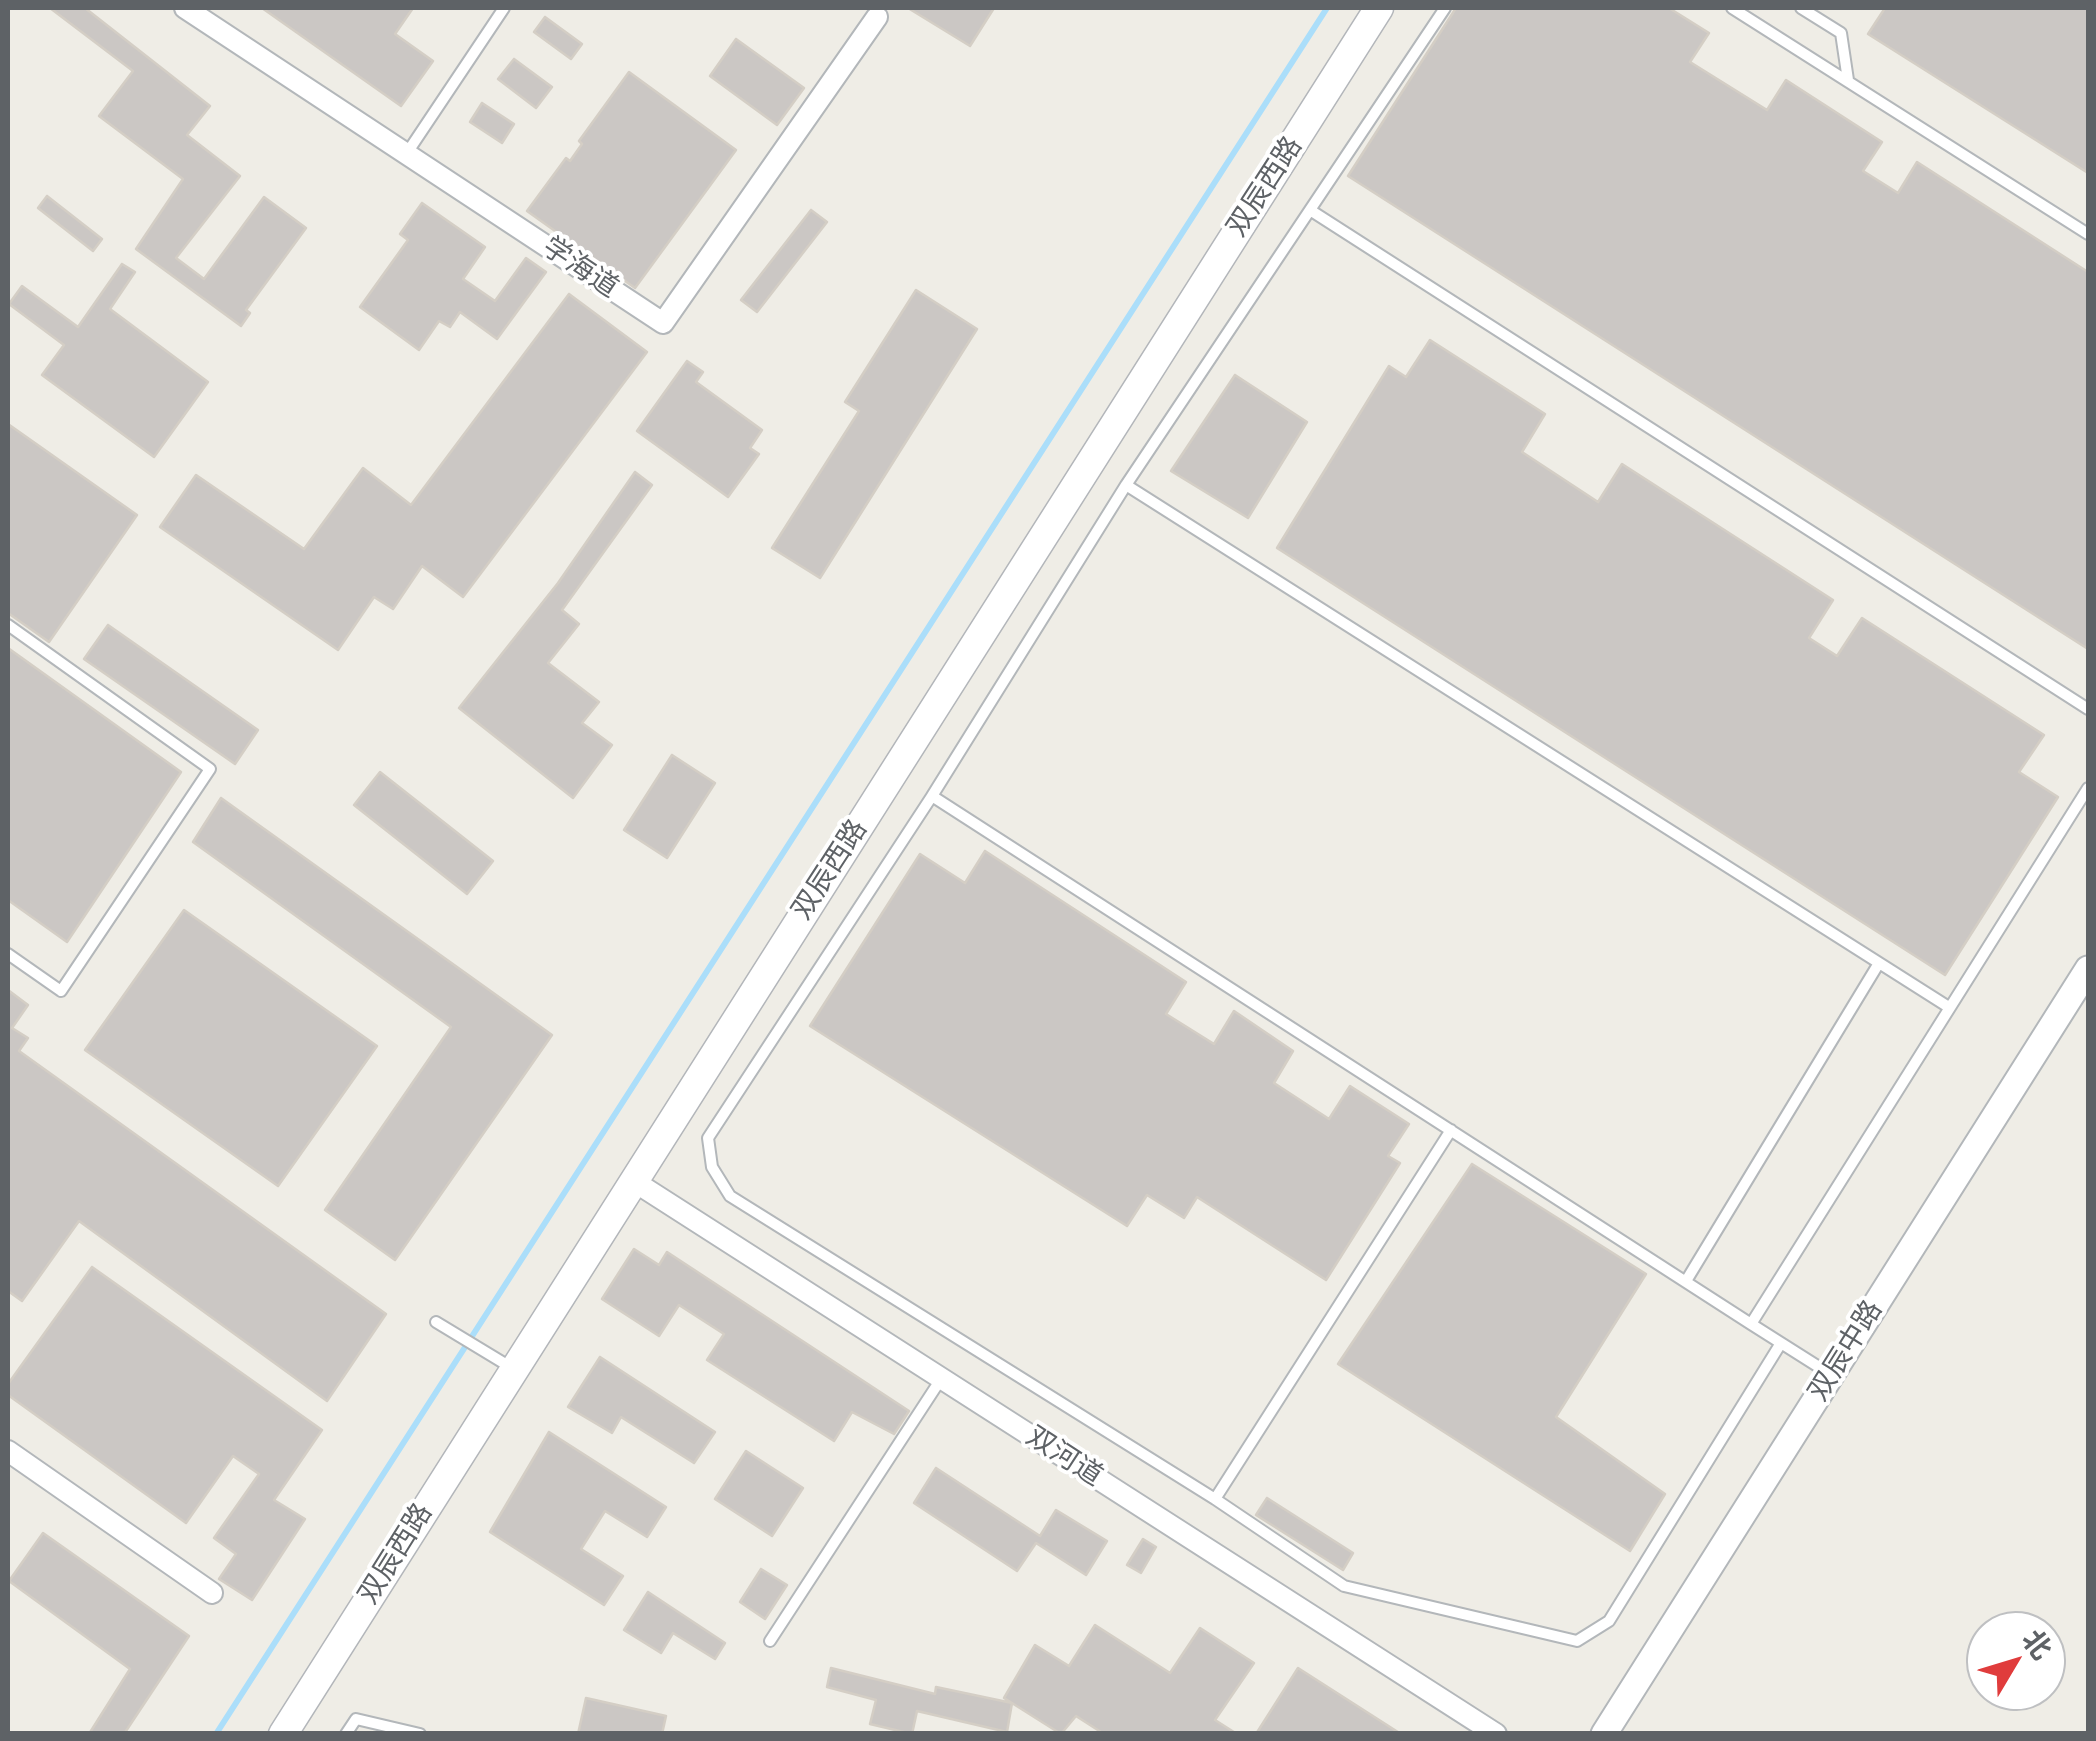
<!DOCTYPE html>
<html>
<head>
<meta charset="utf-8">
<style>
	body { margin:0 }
	#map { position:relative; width:2096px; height:1741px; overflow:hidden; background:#efede6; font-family:"Noto Sans","Noto Sans SC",sans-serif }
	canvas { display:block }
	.frame { position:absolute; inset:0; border:10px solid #5e6266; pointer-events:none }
	.north { position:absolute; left:1966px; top:1611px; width:100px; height:100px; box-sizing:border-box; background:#fff; border:2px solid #bfc0c2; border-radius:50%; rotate:52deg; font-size:28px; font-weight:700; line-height:40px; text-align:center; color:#5e6266 }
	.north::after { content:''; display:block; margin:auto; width:35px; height:45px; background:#e03c3c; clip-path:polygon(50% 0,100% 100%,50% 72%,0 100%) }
</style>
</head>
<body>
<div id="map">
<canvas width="2096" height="1741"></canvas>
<div class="frame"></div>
<div class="north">北</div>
</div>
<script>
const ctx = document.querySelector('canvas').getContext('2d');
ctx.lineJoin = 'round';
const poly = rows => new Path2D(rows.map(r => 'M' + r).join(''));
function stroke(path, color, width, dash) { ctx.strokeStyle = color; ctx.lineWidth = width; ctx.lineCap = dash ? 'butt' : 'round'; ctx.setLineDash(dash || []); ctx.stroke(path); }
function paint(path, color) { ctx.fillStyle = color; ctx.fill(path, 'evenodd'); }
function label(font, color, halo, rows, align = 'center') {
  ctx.font = font + ' "Noto Sans","Noto Sans SC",sans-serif'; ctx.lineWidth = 8; ctx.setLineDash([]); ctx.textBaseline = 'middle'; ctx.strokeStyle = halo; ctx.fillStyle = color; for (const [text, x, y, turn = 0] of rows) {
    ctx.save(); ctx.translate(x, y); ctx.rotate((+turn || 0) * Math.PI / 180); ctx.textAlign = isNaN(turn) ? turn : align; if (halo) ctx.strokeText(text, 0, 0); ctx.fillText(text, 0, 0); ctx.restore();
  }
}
stroke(poly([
	[216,1734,1327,8]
]), '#abdefa', 6);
const building = poly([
	[50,8,85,8,210,106,187,135,240,176,176,258,204,279,264,197,306,228,246,310,250,313,241,326,136,249,183,179,99,116,133,71,50,8],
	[262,8,413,8,395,34,433,61,401,106,262,8],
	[908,8,994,8,970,46,908,8],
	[1456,8,1669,8,1709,33,1690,62,1767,110,1786,80,1882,142,1863,171,1898,193,1917,162,2088,272,2088,649,1348,176,1456,8],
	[1885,8,2088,8,2088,173,1868,34,1885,8],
	[545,17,582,44,571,59,534,32,545,17],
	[736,39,804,88,777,125,710,76,736,39],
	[514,59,552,87,536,108,498,79,514,59],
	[629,72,736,150,635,288,527,211,566,158,570,161,582,144,579,141,629,72],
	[482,103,514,124,502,143,470,122,482,103],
	[47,196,102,239,93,251,38,208,47,196],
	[422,203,485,247,463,279,495,301,526,258,546,272,497,339,460,312,450,327,439,321,419,350,360,307,408,240,400,234,422,203],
	[811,210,827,222,757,312,741,300,811,210],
	[122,264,135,272,110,309,208,382,154,457,42,375,64,345,9,304,22,286,78,327,122,264],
	[916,290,977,329,820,578,772,548,859,411,845,402,916,290],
	[569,294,647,352,463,597,422,566,393,609,374,597,338,650,160,527,196,475,304,549,363,468,411,505,569,294],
	[1430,340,1545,414,1522,452,1598,502,1622,464,1833,600,1809,638,1837,656,1862,618,2044,735,2019,772,2058,797,1945,975,1277,548,1389,366,1406,377,1430,340],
	[687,361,703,372,696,382,762,430,750,448,759,454,728,497,637,431,687,361],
	[1235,375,1307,422,1248,518,1171,471,1235,375],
	[8,424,137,515,49,642,8,613,8,424],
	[635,472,652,485,562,610,579,624,548,663,599,702,582,723,612,745,573,798,459,708,558,583,635,472],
	[108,625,258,730,235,764,84,659,108,625],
	[8,648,181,772,67,942,8,900,8,648],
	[672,755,715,783,667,858,624,830,672,755],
	[380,772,493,861,467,894,354,805,380,772],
	[221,798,552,1035,395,1260,325,1210,451,1027,193,842,221,798],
	[985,851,1186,982,1166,1014,1214,1044,1234,1011,1293,1051,1274,1083,1329,1119,1350,1086,1409,1124,1388,1156,1400,1163,1326,1280,1197,1197,1184,1218,1147,1195,1127,1226,810,1026,920,854,965,883,985,851],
	[184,910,377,1046,278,1186,85,1050,184,910],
	[8,990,28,1005,12,1028,28,1038,19,1051,386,1314,327,1401,79,1221,22,1301,8,1291,8,990],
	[1472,1164,1646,1274,1556,1417,1665,1494,1630,1551,1338,1364,1472,1164],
	[634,1249,659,1265,667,1252,909,1411,894,1434,852,1412,834,1441,707,1360,724,1334,679,1305,659,1336,602,1299,634,1249],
	[92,1267,322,1430,274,1500,305,1519,252,1600,219,1579,236,1554,214,1538,259,1474,233,1456,186,1523,8,1395,8,1384,92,1267],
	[600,1357,715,1432,694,1463,621,1417,612,1433,568,1407,600,1357],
	[549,1432,666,1507,647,1537,605,1511,581,1549,623,1576,604,1605,490,1532,549,1432],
	[746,1451,803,1488,772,1536,715,1499,746,1451],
	[936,1468,1040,1536,1056,1510,1107,1541,1086,1575,1036,1543,1017,1571,914,1503,936,1468],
	[1267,1498,1353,1553,1343,1570,1256,1515,1267,1498],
	[43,1533,189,1636,124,1734,89,1734,130,1669,9,1581,43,1533],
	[1143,1539,1156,1547,1141,1573,1127,1565,1143,1539],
	[761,1569,787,1585,765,1619,740,1602,761,1569],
	[648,1592,725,1643,715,1659,673,1633,661,1653,624,1630,648,1592],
	[1095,1625,1170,1673,1200,1628,1254,1663,1215,1720,1237,1734,1104,1734,1076,1716,1061,1734,1004,1698,1035,1645,1069,1666,1095,1625],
	[831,1668,935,1694,936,1687,1012,1703,1007,1732,917,1711,912,1734,870,1724,876,1700,827,1687,831,1668],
	[1298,1668,1401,1734,1256,1734,1298,1668],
	[586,1698,666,1716,662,1734,578,1734,586,1698]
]);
paint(building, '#cbc7c4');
stroke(building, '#d4cec5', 2.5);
const service = poly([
	[1732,8,2088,234],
	[1801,8,1841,33,1848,80],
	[407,153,504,8],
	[1310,210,2088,709],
	[1126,485,1947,1006],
	[8,625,210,769,61,991,8,954],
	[932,796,1126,485,1445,8],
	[1686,1281,1879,963],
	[436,1322,512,1368],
	[1751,1324,2088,788],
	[1781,1343,1609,1621,1577,1641,1344,1586,1215,1499,730,1196,712,1167,708,1138,932,796,1751,1324,1781,1343,1830,1374],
	[1215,1499,1451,1130],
	[770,1641,941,1379],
	[346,1734,356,1719,420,1734]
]);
const minor = poly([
	[185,8,663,323,877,17],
	[632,1180,1496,1734],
	[8,1451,212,1593]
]);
const tertiary = poly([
	[1604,1734,2088,969]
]);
const secondary = poly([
	[283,1734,1379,8]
]);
stroke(service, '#b3b7ba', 14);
stroke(minor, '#b3b7ba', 24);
stroke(tertiary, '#b3b7ba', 29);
stroke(secondary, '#b3b6ba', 31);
stroke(service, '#fff', 10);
stroke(minor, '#fff', 20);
stroke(tertiary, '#fff', 25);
stroke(secondary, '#fff', 28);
label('28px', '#5e6266', '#fff', [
	["双辰西路",1265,187,-57],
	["学海道",580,268,34],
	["双辰西路",830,870,-57],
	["双辰中路",1846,1351,-58],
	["双河道",1064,1457,33],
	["双辰西路",396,1554,-58]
]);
</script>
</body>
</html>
